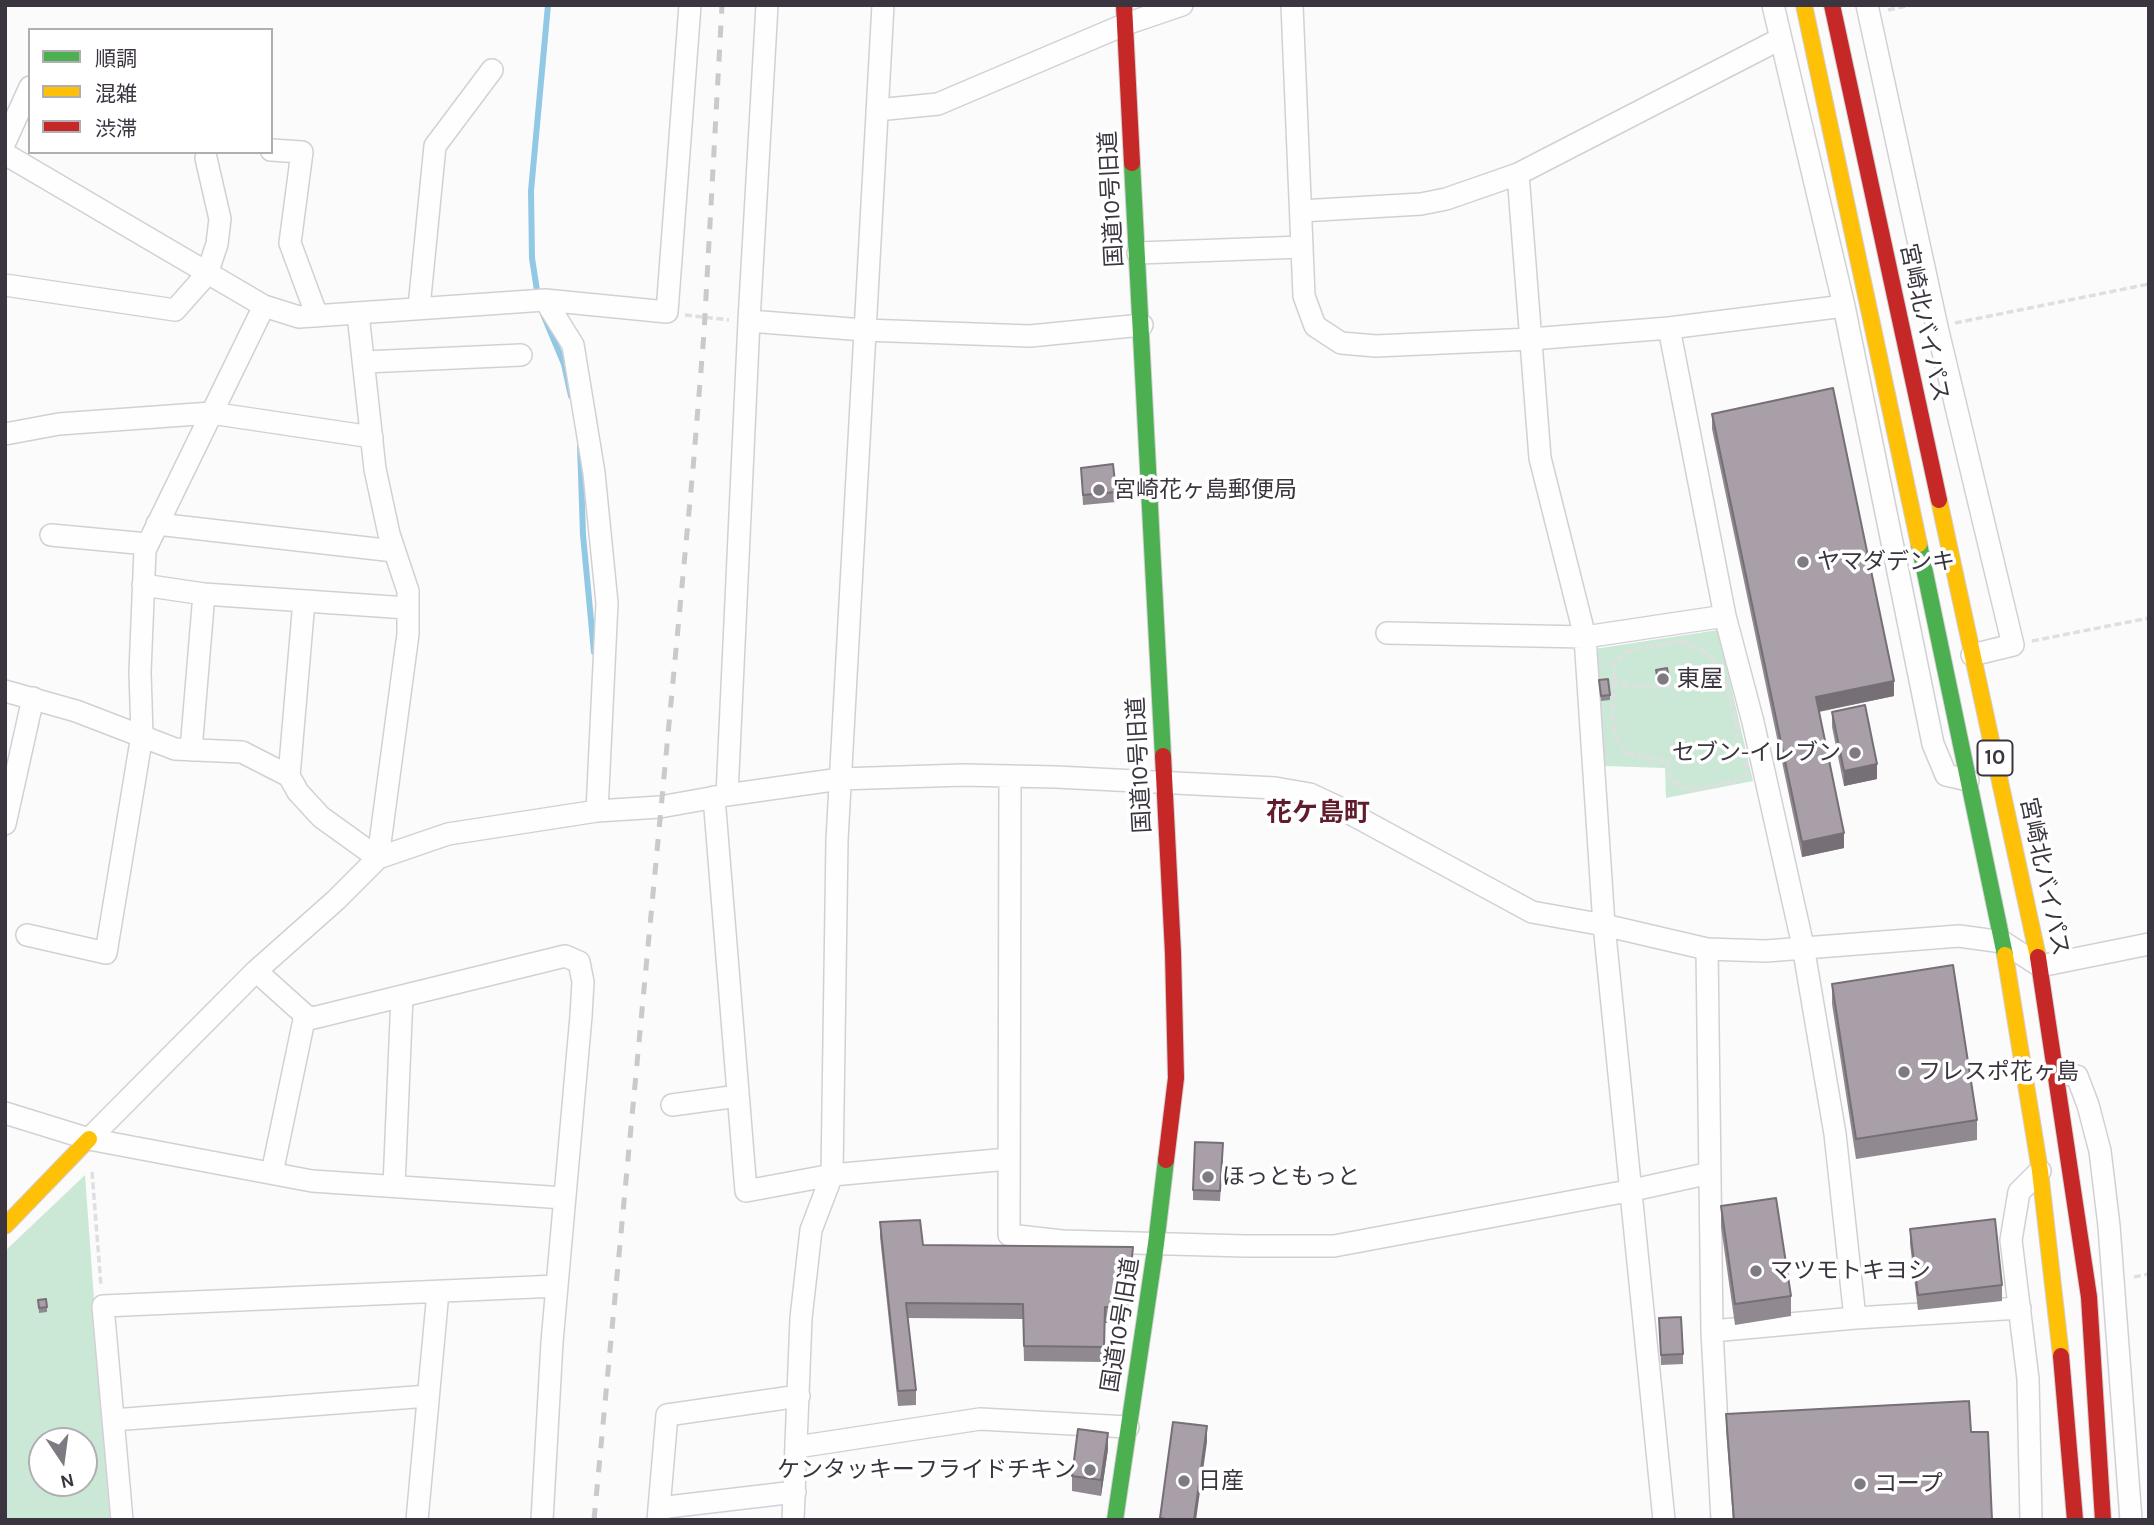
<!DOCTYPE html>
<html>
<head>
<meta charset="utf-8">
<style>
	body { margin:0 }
	#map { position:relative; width:2154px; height:1525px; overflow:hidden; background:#fbfbfb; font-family:Karla,"Noto Sans JP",sans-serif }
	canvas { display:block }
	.frame { position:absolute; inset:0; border:7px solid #3b3540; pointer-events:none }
	.legend { position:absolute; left:28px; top:28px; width:245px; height:126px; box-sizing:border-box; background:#fff; border:2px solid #b1aeb3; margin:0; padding:9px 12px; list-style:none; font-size:21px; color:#3b3540 }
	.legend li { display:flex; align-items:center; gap:14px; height:35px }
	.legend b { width:35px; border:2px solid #b1aeb3 }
	.north { position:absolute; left:28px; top:1427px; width:70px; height:70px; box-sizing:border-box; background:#fff; border:2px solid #b1aeb3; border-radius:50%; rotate:167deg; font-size:19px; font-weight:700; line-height:28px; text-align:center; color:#3b3540 }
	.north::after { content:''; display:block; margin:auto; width:24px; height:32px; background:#7e7a81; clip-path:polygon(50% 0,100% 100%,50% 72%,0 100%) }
</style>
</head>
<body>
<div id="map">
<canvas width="2154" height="1525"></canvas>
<div class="frame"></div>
<ul class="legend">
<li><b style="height:9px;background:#4caf50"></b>順調</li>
<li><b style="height:9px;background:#ffc107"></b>混雑</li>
<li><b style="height:9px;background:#c62828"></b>渋滞</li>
</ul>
<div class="north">N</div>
</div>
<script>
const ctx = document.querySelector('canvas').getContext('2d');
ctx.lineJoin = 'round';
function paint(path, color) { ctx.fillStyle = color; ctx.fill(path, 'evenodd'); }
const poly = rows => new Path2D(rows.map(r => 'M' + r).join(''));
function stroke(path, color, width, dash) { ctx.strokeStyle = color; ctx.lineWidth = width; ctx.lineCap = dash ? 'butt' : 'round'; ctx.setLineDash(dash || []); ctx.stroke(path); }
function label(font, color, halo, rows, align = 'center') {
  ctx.font = font + ' Karla,"Noto Sans JP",sans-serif'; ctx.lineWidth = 7; ctx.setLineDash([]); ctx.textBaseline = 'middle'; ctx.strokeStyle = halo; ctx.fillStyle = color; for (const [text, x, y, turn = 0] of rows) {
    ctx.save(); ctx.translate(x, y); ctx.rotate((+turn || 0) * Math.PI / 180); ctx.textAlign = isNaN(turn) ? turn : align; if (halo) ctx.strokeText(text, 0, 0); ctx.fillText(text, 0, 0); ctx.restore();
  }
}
paint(poly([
	[1718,630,1753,781,1666,798,1665,768,1604,766,1594,649],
	[85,1175,110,1520,5,1520,5,1251],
	[42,1441,84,1441,84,1483,42,1483]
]), '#cbe8d7');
stroke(poly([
	[538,297,532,258,531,191,548,5],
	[543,314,564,364,571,396],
	[580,445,583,535,594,652]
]), '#91c9e4', 6);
const street = poly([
	[1292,5,1304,296,1315,326,1341,343,1376,346,1531,339,1669,328,1844,306],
	[1773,5,1844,306,1933,744,1946,775,1968,780],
	[1867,5,1937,327,2013,645,1972,655],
	[877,110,938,104,1126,24,1182,5],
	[5,142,30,87],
	[271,150,302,152,290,243,317,316],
	[5,154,264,306,299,317,545,300,573,345,594,473,607,603,597,811],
	[1518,174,1540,458,1585,637,1604,925,1664,1520],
	[1301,211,1421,204,1446,199,1518,174,1780,39],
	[1138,253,1302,247],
	[5,285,175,310,207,274,217,244,220,219,206,158],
	[545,300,667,312,690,5],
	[419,307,435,146,492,70],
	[358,314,375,469,389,534,408,591,408,634,378,858],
	[749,321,864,330,1030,336,1142,325],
	[1669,328,1725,616,1753,722,1803,946,1835,1134,1855,1318],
	[365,362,521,355],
	[5,434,59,424,211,413,372,437],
	[157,524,394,551],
	[51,535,147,544],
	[143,585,204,594,407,608],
	[1387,633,1585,637,1725,616],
	[5,691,76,711,175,749,242,752,289,776,298,792,321,817,378,858],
	[191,750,204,594],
	[289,776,304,601],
	[1010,776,1009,1235,1062,1241,1245,1246,1334,1246,1633,1190,1710,1173],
	[727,795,749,321,767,5],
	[714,797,746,1191,832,1175,1008,1159],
	[5,824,33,698],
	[27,935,106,953,142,735,140,672,145,550,264,306],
	[1707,949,1712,1331,1722,1520],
	[256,971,305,1015,313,1018,565,956,579,962,583,982,581,1016,552,1342,542,1520],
	[2058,1073,2077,1076,2088,1105,2100,1151,2109,1226,2131,1520],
	[672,1105,738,1096],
	[5,1113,89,1139,312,1181,564,1198],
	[89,1139,256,971,336,900,378,858,448,834,597,811,660,807,727,795,840,779,963,775,1056,777,1275,788,1310,794,1342,809,1532,912,1604,925,1707,949,1766,951,1959,936,2003,942,2040,966,2149,944],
	[272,1173,305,1015],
	[394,1186,402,996],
	[1712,1331,1855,1318,2020,1308],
	[113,1420,428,1396],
	[797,1447,980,1419,1128,1427],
	[659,1508,795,1492],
	[122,1520,103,1306,557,1286],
	[417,1520,438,1292],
	[658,1520,667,1415,799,1396],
	[793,1520,801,1318,811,1230,832,1175,837,840,883,5],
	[2031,1520,2028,1379,2011,1240,2019,1192,2040,1171]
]);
const fast = poly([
	[1132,163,1163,756],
	[1919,544,2005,955],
	[1115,1520,1156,1244,1166,1160]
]);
const slow = poly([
	[1804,5,1919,544],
	[1939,500,2038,957],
	[2005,955,2040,1171,2061,1356],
	[5,1226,89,1139]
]);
const jam = poly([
	[1124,5,1132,163],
	[1832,5,1939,500],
	[1163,756,1173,953,1176,1078,1166,1160],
	[2038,957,2089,1297,2103,1520],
	[2061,1356,2075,1520]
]);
stroke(street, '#d2d0d4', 24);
stroke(fast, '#d2d0d4', 18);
stroke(slow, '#d2d0d4', 18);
stroke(jam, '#d2d0d4', 18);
stroke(poly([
	[1888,10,1911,5],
	[685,315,729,320],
	[1955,323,2149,284],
	[1681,641,1699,648,1709,655,1722,670,1736,723,1737,748,1747,766,1747,773,1737,781,1690,790,1682,788,1671,777,1668,762,1628,753,1616,737,1613,726,1614,663,1628,651,1681,641],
	[2032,641,2149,618],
	[1612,681,1629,686,1663,687,1677,684,1717,663],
	[92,1172,101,1286],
	[2134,1277,2149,1274]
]), '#dfdfdf', 3.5, [7, 3.5]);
stroke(street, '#fefefe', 21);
stroke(fast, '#4caf50', 16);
stroke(slow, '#ffc107', 16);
stroke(jam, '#c62828', 16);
stroke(poly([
	[594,1520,693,469,704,333,722,5]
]), '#cac9cb', 5, [12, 12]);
paint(poly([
	[1712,414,1894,696,1819,712,1844,848,1802,857,1712,429],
	[1081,468,1116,492,1116,502,1083,505],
	[1656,670,1669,678,1669,683,1658,685],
	[1599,680,1610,695,1610,700,1601,701],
	[1832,712,1877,779,1844,786,1832,727],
	[1832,984,1977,1120,1977,1140,1856,1159,1832,1004],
	[1223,1153,1220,1201,1193,1200,1193,1190],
	[1721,1206,1791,1296,1791,1316,1735,1325,1721,1227],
	[880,1222,923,1245,1133,1263,1127,1322,1105,1323,1104,1362,1024,1361,1023,1319,908,1318,916,1390,916,1405,898,1406,880,1237],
	[1910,1229,2002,1285,2002,1301,1918,1310,1910,1244],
	[38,1300,47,1307,47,1312,39,1313],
	[1659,1318,1683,1354,1683,1364,1661,1365],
	[1726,1414,1971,1432,1992,1520,1733,1520,1726,1429],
	[1108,1449,1101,1496,1072,1491,1072,1476]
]), '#918990');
paint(poly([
	[1894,681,1894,696,1816,712,1816,697],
	[1877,764,1877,779,1844,786,1844,771],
	[1844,833,1844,848,1802,857,1802,842],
	[1133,1247,1133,1263,1127,1322,1127,1307],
	[1207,1426,1207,1442,1196,1520,1194,1520],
	[1108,1433,1108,1449,1101,1496,1101,1480]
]), '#766f76');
const building = poly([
	[1833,388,1894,681,1816,697,1844,833,1802,842,1712,414,1833,388],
	[1113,464,1116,492,1083,495,1081,468,1113,464],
	[1667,668,1669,678,1658,680,1656,670,1667,668],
	[1608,679,1610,695,1601,696,1599,680,1608,679],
	[1865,705,1877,764,1844,771,1832,712,1865,705],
	[1953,965,1977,1120,1856,1139,1832,984,1953,965],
	[1195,1142,1223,1143,1220,1191,1193,1190,1195,1142],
	[1776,1198,1791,1296,1735,1304,1721,1206,1776,1198],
	[1995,1219,2002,1285,1918,1295,1910,1229,1995,1219],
	[920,1220,923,1245,1133,1247,1127,1307,1105,1307,1104,1347,1024,1346,1023,1304,906,1303,916,1390,898,1391,880,1222,920,1220],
	[46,1299,47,1307,39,1308,38,1300,46,1299],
	[1681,1317,1683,1354,1661,1355,1659,1318,1681,1317],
	[1969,1401,1971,1432,1988,1432,1992,1520,1734,1520,1726,1414,1969,1401],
	[1173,1422,1207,1426,1194,1520,1171,1520,1160,1518,1173,1422],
	[1078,1429,1108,1433,1101,1480,1072,1476,1078,1429]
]);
paint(building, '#a99fa8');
stroke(building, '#766f76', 2);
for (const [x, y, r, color] of [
	[1099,490,7,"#7e7a81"],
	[1803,562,7,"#7e7a81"],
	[1663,679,7,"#7e7a81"],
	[1855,753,7,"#7e7a81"],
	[1904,1072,7,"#7e7a81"],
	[1208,1177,7,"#7e7a81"],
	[1756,1271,7,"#7e7a81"],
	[1090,1470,7,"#7e7a81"],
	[1184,1481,7,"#7e7a81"],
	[1860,1484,7,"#7e7a81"]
]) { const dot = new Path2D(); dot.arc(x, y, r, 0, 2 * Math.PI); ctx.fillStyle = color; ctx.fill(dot); stroke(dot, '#fff', 2.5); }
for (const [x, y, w] of [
	[1995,758,35]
]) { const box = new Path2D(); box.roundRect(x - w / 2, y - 17.5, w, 35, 5); ctx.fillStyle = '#fff'; ctx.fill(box); stroke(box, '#3b3540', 2); }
label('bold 21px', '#3b3540', null, [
	["10",1995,758]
]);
label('23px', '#3b3540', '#fff', [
	["国道10号旧道",1112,199,-93],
	["宮崎北バイパス",1924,323,78],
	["国道10号旧道",1140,765,-93],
	["宮崎北バイパス",2044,877,78],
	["国道10号旧道",1121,1325,-81]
]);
label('23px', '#3b3540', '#fff', [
	["宮崎花ヶ島郵便局",1113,490],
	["ヤマダデンキ",1817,562],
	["東屋",1677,679],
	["セブン-イレブン",1841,753,"right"],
	["フレスポ花ヶ島",1918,1072],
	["ほっともっと",1222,1177],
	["マツモトキヨシ",1770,1271],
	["ケンタッキーフライドチキン",1076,1470,"right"],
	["日産",1198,1481],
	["コープ",1874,1484]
], 'left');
label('bold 26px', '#621d2d', '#fff', [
	["花ケ島町",1318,814]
]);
</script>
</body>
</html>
